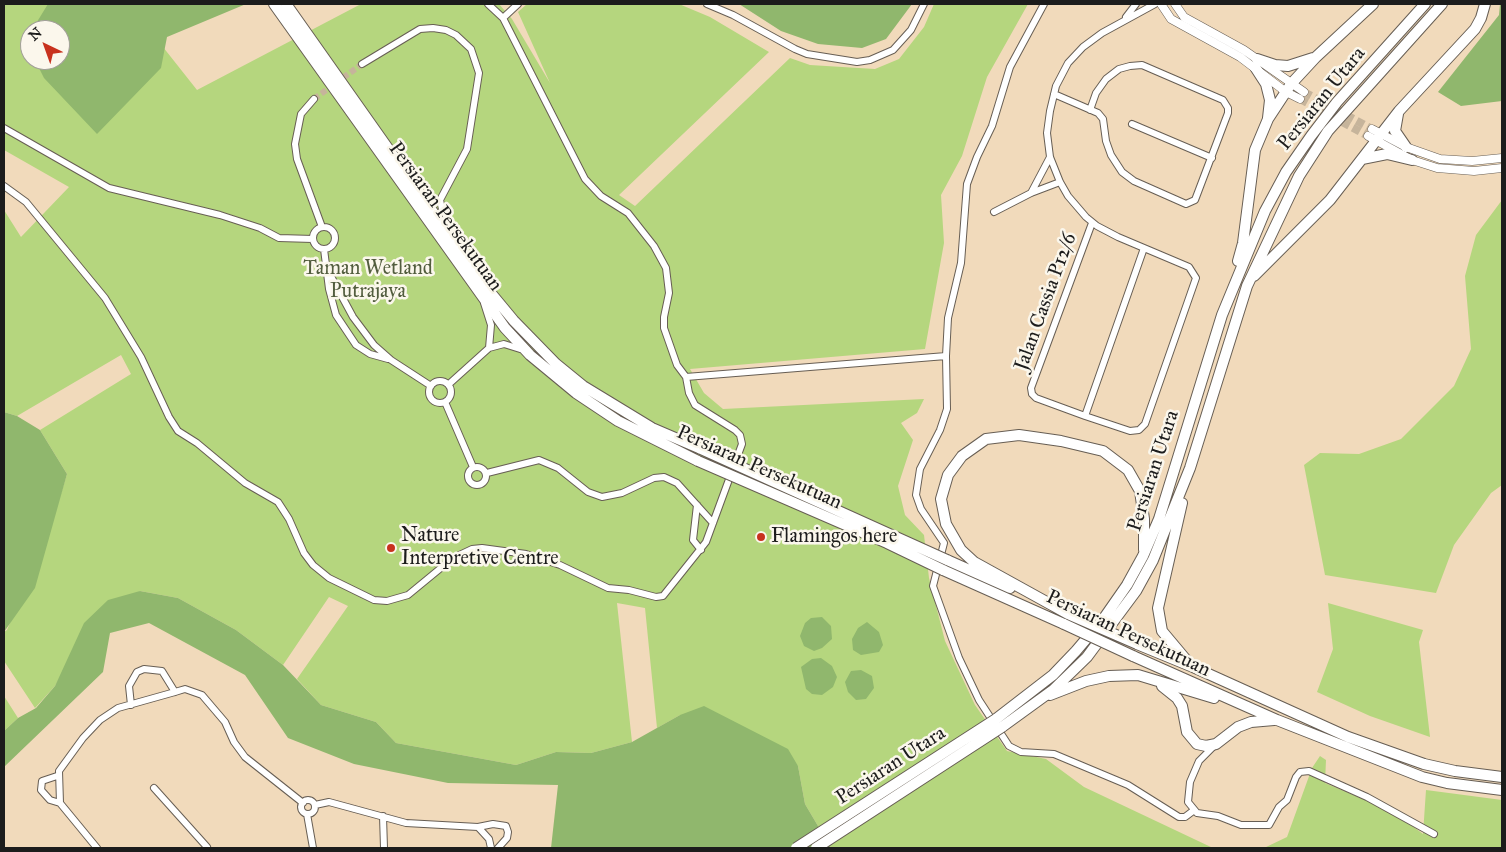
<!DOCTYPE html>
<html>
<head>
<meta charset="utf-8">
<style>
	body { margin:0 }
	#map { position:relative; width:1506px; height:852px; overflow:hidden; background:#f1dabb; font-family:"IM FELL Great Primer",serif }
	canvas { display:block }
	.frame { position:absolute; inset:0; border:5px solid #1c1c1c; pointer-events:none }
	.north { position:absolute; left:20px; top:20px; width:50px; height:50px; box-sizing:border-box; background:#fbf7ec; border:1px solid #a29f99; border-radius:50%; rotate:318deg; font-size:14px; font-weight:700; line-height:20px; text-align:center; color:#1c1c1c }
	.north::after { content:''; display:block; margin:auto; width:18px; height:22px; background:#c8321e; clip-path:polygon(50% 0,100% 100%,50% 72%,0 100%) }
</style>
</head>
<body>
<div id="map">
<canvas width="1506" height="852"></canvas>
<div class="frame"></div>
<div class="north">N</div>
</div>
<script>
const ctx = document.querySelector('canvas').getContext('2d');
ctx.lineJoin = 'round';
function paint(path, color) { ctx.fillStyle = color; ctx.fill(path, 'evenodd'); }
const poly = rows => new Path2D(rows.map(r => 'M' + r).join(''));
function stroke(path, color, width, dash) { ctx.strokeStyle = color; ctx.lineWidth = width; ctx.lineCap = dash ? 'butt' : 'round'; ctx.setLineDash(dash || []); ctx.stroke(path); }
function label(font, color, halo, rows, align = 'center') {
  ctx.font = font + ' "IM FELL Great Primer",serif'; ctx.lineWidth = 5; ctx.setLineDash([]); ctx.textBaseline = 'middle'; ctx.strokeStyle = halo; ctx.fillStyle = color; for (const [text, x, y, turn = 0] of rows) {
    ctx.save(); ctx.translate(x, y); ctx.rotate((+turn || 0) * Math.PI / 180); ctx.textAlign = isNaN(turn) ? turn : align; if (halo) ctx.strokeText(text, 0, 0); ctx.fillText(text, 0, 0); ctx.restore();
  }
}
paint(poly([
	[4,4,129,4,197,90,361,4,499,4,512,19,550,83,518,12,527,4,679,4,710,17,769,52,619,195,635,206,790,58,810,65,875,69,899,59,924,27,934,4,1028,4,987,77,962,156,941,195,944,243,925,349,690,369,704,393,723,409,924,399,917,413,901,423,913,440,898,486,905,515,924,535,929,578,945,641,975,705,1007,751,1046,759,1084,787,1213,848,831,848,805,804,798,766,680,715,657,728,645,608,617,603,632,742,591,753,556,752,516,765,396,743,376,722,321,705,297,679,348,606,329,597,283,665,236,630,178,598,140,591,69,660,55,686,35,708,4,661,4,632,7,630,53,519,67,474,40,430,131,374,121,355,17,416,4,412,4,210,21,237,69,187,4,150],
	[30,30,60,30,60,60,30,60],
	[1502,200,1502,485,1491,493,1454,545,1436,593,1325,575,1304,465,1320,453,1359,454,1401,439,1454,386,1471,349,1465,276,1476,235],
	[1328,603,1423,630,1419,642,1430,737,1370,716,1317,692,1333,649],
	[4,696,18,718,4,731],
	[1320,756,1326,760,1325,783,1394,812,1423,834,1426,790,1502,800,1502,848,1264,848,1287,837,1312,768]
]), '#b5d67e');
paint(poly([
	[48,4,246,4,167,37,161,68,97,134,44,78,35,60,60,60,60,30,32,30],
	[739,4,912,4,886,39,862,48,818,44,781,31],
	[1500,4,1502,4,1502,101,1461,106,1438,92,1499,15],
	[4,412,17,416,40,430,67,474,35,588,4,632],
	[140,591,178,598,236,630,283,665,321,705,376,722,396,743,516,765,556,752,591,753,632,742,680,715,704,706,788,749,798,766,805,804,831,848,551,848,558,785,448,783,354,764,288,738,245,675,149,623,110,633,103,672,4,767,4,731,18,718,36,708,55,686,84,623,108,600],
	[822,617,831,626,832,639,822,648,814,651,804,646,800,636,805,623,811,618],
	[867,622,879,632,883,645,879,652,861,655,853,650,852,639,858,628],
	[821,658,832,666,837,677,833,687,822,695,812,694,806,689,801,667,812,659],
	[861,670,872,676,874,688,866,699,856,700,848,692,845,682,851,671]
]), '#90b76d');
stroke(poly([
	[314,99,362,64]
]), '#c6b49b', 6, [6, 3]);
stroke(poly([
	[1304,92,1372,129],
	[1300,99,1368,136]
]), '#c6b49b', 8, [8, 4]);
const minor = poly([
	[488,4,503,18,585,179,601,196,628,213,654,246,666,268,669,293,664,317,664,328,677,365,686,377],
	[707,4,733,15,795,49,807,54,857,62,870,60,893,50,911,30,924,4],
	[1126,17,1136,4],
	[503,18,518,4],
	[362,64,420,29,433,28,446,30,456,35,471,49,479,73,467,149,440,200,442,209,457,234,462,249],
	[1054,94,1098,113,1103,119,1106,141,1111,155,1122,172,1134,181,1186,204,1195,200,1228,113,1228,108,1223,100,1142,65,1130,66,1119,69,1106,79,1096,93,1090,110],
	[314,99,301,114,295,144,297,159,322,227],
	[1132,124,1212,158],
	[4,128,109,188,220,215,260,228,279,238,313,239],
	[4,186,26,202,105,298,141,357,169,417,178,431,197,443,245,483,278,502,289,519,304,553,313,565,329,578,374,600,387,601,408,595,453,558,472,549,482,548,526,554,560,565,608,588,629,590,656,597,663,596,706,542,742,444,740,435,735,430,695,405,689,393,686,377,946,356,947,409,940,430,920,469,916,495,921,509,944,543,933,586,959,658,979,700,1009,746,1021,752,1054,754,1128,785,1179,817,1185,817,1193,811],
	[1031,193,1050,157],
	[994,212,1031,193,1060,182],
	[1092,223,1031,388,1032,394,1036,398,1085,416,1130,431,1139,430,1145,424,1196,278,1189,267,1118,237,1097,226,1086,217,1068,196,1060,182,1050,157,1047,133,1050,111,1056,86,1068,63,1083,47,1102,33,1155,4],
	'313 238a11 11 0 1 1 22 0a11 11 0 1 1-22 0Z',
	[324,249,329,289,336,315,356,345,370,354,388,359],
	[327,269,353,317,374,345,391,360,431,386],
	[484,303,491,325,489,348],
	[946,356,948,318,961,263,967,184,977,157,992,126,1010,67,1044,4],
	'429 392a11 11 0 1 1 22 0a11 11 0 1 1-22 0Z',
	[449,384,489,348,504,344,520,349],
	[445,402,473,467],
	[1085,416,1144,248],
	'468 476a9 9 0 1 1 18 0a9 9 0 1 1-18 0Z',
	[487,473,539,460,558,468,588,492,602,497,622,493,654,478,664,477,677,483,713,523],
	[697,505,693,540,701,550],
	[131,705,129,686,137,672,144,669,162,671,175,692],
	[1215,745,1199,761,1190,782,1188,802,1197,813,1218,816,1241,825,1269,825,1279,807,1287,800,1296,777,1300,772,1309,771,1367,797,1434,834],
	[57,776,42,781,41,790,50,800,60,803],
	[154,788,207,847],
	'301 807a7 7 0 1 1 14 0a7 7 0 1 1-14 0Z',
	[315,805,329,802,406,823,478,827,489,839,491,848],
	[307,814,313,848],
	[383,816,384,848],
	[478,827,493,824,506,826,508,832,507,838,498,848],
	[97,848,60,803,59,771,83,738,100,720,118,708,175,692,185,689,202,695,225,722,234,742,245,757,303,803]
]);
const tertiary = poly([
	[1161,4,1171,19,1240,57,1286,92,1300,99],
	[1175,4,1184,17,1244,50,1304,92],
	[1372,129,1406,147,1440,159,1472,161,1502,158],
	[1368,136,1412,160,1437,168,1474,171,1502,168]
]);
const primary = poly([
	[274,4,505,328,530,355,576,393,618,421,698,461],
	[286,4,485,286,514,321,556,364,583,386,652,428,701,449],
	[1257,59,1275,65,1288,66,1313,58],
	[1255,67,1266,84,1270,100,1268,118],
	[1398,114,1395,131,1406,147],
	[1362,159,1387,154,1412,160],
	[1238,261,1243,243,1255,150,1268,119,1291,84,1316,57,1373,4],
	[1254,276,1330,200,1399,111,1475,29,1481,18,1485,4],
	[1182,503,1158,608,1162,631,1188,662],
	[947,560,1010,588],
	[943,570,1064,624],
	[1070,615,974,562,961,550,946,524,941,499,948,475,962,456,986,439,1019,435,1061,441,1103,451,1128,470,1140,491,1144,519,1144,550],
	[1137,644,1193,667,1348,737,1424,764,1455,771,1502,777],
	[1133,656,1277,720,1422,777,1447,783,1502,790],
	[1162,686,1177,698,1182,706,1187,732,1197,744,1206,746,1216,744,1238,727,1251,722,1274,720],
	[1050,695,1086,681,1109,676,1138,675,1214,698],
	[996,719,1053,675,1076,651,1104,618,1127,585,1143,556,1159,519,1222,315,1265,211,1286,172,1311,136,1337,102,1425,4],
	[1002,727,1053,690,1087,657,1136,591,1153,560,1190,468,1247,286,1299,176,1328,131,1442,4]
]);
stroke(minor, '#675e54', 8);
stroke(tertiary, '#675e54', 9);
stroke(primary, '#675e54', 12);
stroke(minor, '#fff', 6);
stroke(tertiary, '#fff', 8);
stroke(primary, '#fff', 10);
const primaryBridge = poly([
	[701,449,947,560],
	[698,461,887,543,943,570],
	[1070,615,1137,644],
	[1064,624,1133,656],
	[796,848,996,719],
	[816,848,1002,727]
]);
stroke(primaryBridge, '#675e54', 12, []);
stroke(primaryBridge, '#fff', 10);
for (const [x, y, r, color] of [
	[761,537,5,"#c8321e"],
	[391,548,5,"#c8321e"]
]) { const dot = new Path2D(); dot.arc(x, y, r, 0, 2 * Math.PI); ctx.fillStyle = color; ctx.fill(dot); stroke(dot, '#fbf7ec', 2); }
label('20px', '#1c1c1c', '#fbf7ec', [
	["Persiaran Utara",1322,99,-51],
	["Persiaran Persekutuan",445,217,54],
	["Jalan Cassia P12/6",1046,302,-70],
	["Persiaran Persekutuan",759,468,24],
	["Persiaran Utara",1154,471,-72],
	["Persiaran Persekutuan",1128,634,25],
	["Persiaran Utara",891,766,-33]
]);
label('20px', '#525d3e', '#fbf7ec', [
	["Taman Wetland",368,269],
	["Putrajaya",368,292]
]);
label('20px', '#1c1c1c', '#fbf7ec', [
	["Nature",401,536],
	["Interpretive Centre",401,559],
	["Flamingos here",771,537]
], 'left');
</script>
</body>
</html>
